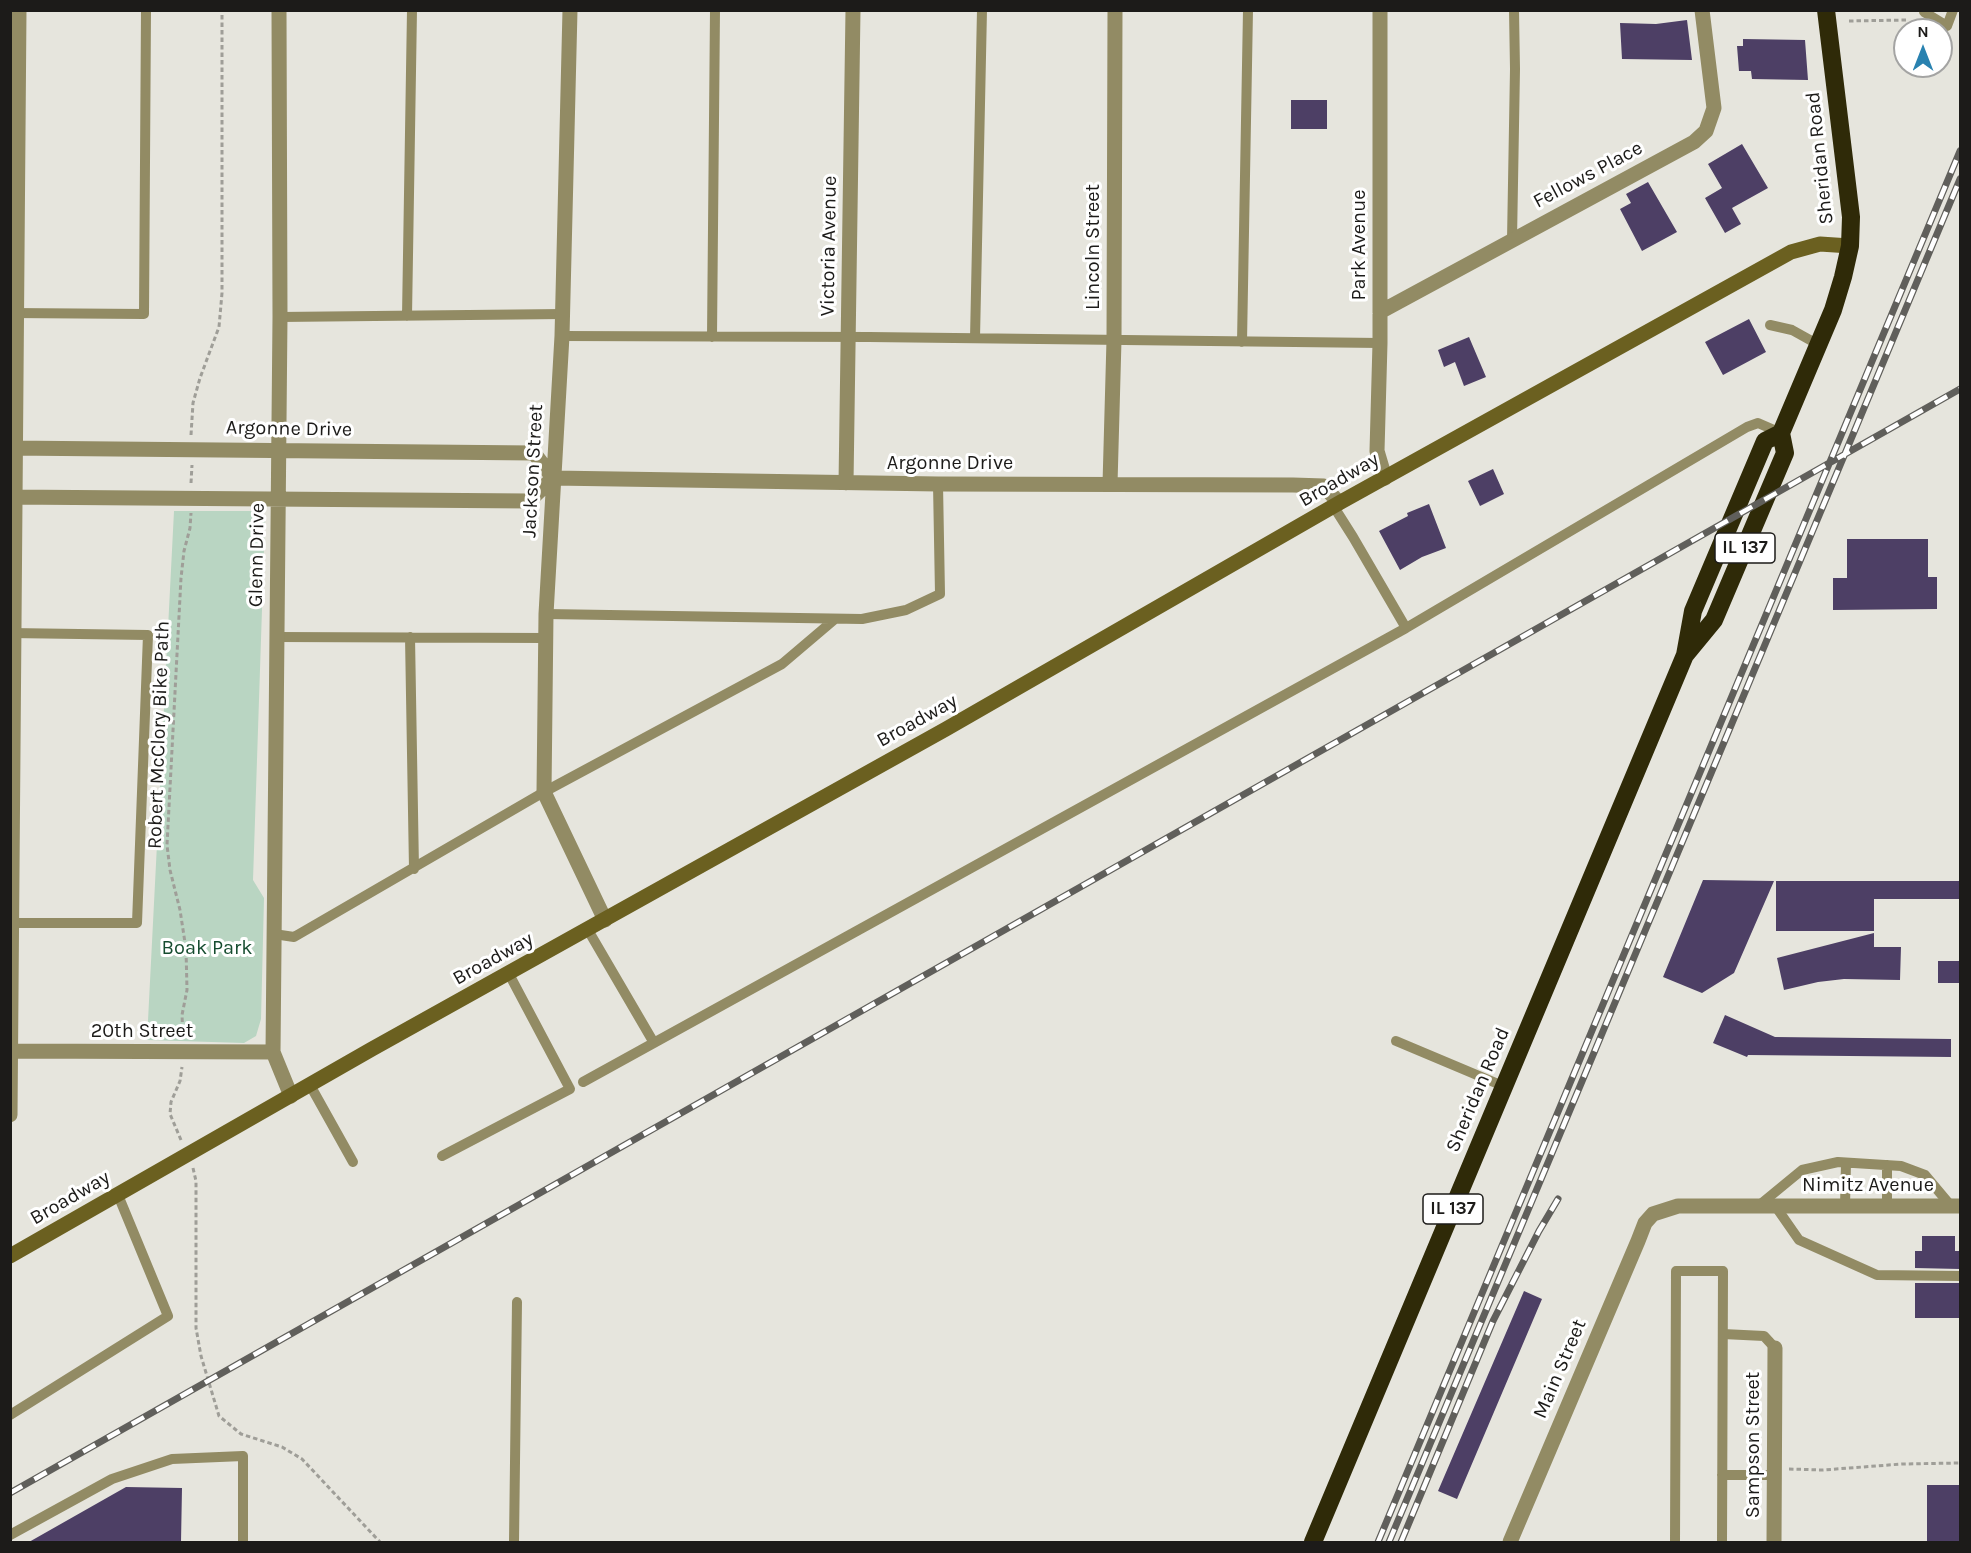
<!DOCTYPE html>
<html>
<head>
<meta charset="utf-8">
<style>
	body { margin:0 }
	#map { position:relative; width:1971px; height:1553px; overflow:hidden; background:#e6e5dd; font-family:Karla,sans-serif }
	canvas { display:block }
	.frame { position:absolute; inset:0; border:12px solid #1c1b19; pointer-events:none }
	.north { position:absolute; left:1893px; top:18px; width:60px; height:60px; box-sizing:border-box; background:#fff; border:2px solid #a4a4a3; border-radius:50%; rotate:0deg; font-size:16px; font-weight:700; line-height:24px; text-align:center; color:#1c1b19 }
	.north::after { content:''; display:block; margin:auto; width:21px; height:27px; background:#2982b0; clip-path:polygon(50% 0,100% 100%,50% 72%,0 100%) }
</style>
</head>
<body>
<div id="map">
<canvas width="1971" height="1553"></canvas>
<div class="frame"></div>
<div class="north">N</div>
</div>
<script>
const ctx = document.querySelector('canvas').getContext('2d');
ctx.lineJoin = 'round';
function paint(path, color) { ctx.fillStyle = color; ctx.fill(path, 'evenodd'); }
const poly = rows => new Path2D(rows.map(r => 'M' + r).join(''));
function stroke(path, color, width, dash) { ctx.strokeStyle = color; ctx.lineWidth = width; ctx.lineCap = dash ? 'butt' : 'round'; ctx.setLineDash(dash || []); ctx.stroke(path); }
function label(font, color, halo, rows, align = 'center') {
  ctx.font = font + ' Karla,sans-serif'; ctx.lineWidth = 6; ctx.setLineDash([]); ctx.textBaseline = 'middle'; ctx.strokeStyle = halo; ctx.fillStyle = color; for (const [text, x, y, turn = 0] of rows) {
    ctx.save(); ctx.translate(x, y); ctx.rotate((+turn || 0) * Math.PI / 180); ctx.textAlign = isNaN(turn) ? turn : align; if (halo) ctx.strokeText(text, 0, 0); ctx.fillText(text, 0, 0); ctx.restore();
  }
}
paint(poly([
	[174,511,257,511,262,515,265,519,253,880,264,898,261,1019,256,1036,244,1043,147,1040]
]), '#b9d5c2');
paint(poly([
	[1687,20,1692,60,1622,59,1620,23,1656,24],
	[1743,39,1805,40,1808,80,1752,79,1751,71,1739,71,1737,46,1743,46],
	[1291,100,1327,100,1327,129,1291,129],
	[1742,144,1768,188,1732,208,1741,224,1725,233,1705,198,1722,188,1708,164],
	[1648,182,1677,232,1642,251,1620,209,1631,203,1626,194],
	[1749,319,1766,352,1723,375,1705,342],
	[1469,337,1486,377,1464,386,1455,362,1444,367,1438,350],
	[1493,469,1504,494,1480,506,1468,481],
	[1429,504,1446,548,1422,557,1400,570,1379,531,1408,516,1407,513],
	[1847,539,1928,539,1928,577,1937,577,1937,609,1833,610,1833,578,1847,578],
	[1703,880,1774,881,1734,973,1702,993,1663,977],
	[1776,881,1960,881,1960,899,1874,899,1874,931,1776,931],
	[1874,933,1874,947,1901,947,1900,980,1844,979,1818,982,1784,990,1777,958],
	[1938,961,1960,961,1960,983,1938,983],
	[1725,1015,1775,1037,1951,1039,1951,1057,1748,1055,1747,1057,1713,1043],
	[1922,1236,1955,1236,1955,1251,1960,1251,1960,1269,1915,1268,1915,1251,1922,1251],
	[1915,1283,1960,1283,1960,1318,1915,1318],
	[1524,1291,1542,1299,1457,1499,1438,1491],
	[1927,1485,1960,1485,1960,1542,1927,1542],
	[126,1487,182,1488,181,1542,29,1542]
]), '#4d3f65');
stroke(poly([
	[1849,21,1907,20],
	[191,435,193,403,200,378,219,327,222,293,222,10],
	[191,483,192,465],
	[183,1037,182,1015,187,990,186,949,180,910,170,870,167,845,181,578,184,551,190,528,191,513],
	[181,1140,170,1114,171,1102,180,1081,182,1067],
	[193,1168,196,1181,196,1328,201,1356,219,1416,241,1434,282,1447,302,1459,380,1542],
	[1789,1469,1823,1470,1902,1464,1960,1463]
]), '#9f9e98', 3, [4.5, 3]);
stroke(poly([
	[1924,10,1924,12,1947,26,1953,10],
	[1512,240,1515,69,1514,10],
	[11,313,144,314,146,10],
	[407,316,412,10],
	[280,317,563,314],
	[1770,325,1792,330,1819,345],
	[562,336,869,337,1380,343],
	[712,337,715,10],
	[975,338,982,10],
	[1242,342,1248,10],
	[1334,507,1353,537,1406,628],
	[546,614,862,619,906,610,940,594,938,484],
	[10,633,148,635,137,923,10,923],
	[277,637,546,638],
	[410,637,414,869],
	[588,930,654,1043],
	[274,934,294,937,544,792,782,664,835,619],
	[1396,1041,1503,1086],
	[583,1082,1406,628,1747,427,1758,423,1781,433],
	[310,1085,353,1162],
	[442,1156,570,1089,509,974],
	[1887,1165,1887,1206],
	[1845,1206,1846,1163],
	[1757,1207,1802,1170,1838,1162,1901,1166,1925,1175,1951,1206],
	[1776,1207,1799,1240,1877,1275,1960,1276],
	[1723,1334,1764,1336,1775,1348],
	[10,1415,168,1316,118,1195],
	[1722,1475,1774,1475],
	[10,1535,112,1479,172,1459,243,1456,243,1542],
	[514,1542,517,1302],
	[1675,1542,1676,1271,1723,1271,1722,1542]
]), '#928b64', 10);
stroke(poly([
	[279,10,280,317,273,1052,291,1096],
	[570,10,562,336,546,614,544,792,605,920],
	[1380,10,1380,343,1377,451,1385,478],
	[1380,312,1694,142,1706,131,1714,108,1702,10],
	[10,448,534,453,553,478],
	[846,483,853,10],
	[1110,484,1114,340,1115,10],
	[10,497,529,501,553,478,938,484,1293,485,1324,486,1339,503],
	[10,1051,273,1052],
	[10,1115,19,10],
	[1510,1542,1638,1241,1645,1223,1653,1214,1678,1206,1960,1206],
	[1774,1542,1775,1348]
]), '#928b64', 15);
stroke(poly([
	[10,1256,372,1049,946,729,1339,503,1791,252,1820,244,1850,246]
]), '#6b6020', 15);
stroke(poly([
	[1686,654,1714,620,1785,453,1781,433,1833,310,1843,277,1850,246,1851,217,1826,10],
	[1313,1542,1685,655,1693,611,1765,441,1781,433]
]), '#2f2a08', 18);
const rail = poly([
	[10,1493,1960,389],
	[1378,1542,1960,151],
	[1389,1542,1960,179],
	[1401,1542,1493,1321,1539,1231,1558,1199]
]);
stroke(rail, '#605f5b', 7);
stroke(rail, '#fff', 4.5, [14]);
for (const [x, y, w] of [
	[1745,548,60],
	[1453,1209,60]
]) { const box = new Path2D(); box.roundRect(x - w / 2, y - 15, w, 30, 4.5); ctx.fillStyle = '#fff'; ctx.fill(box); stroke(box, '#1c1b19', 1.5); }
label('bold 18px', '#1c1b19', null, [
	["IL 137",1745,548],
	["IL 137",1453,1209]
]);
label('20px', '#1c1b19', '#fff', [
	["Sheridan Road",1820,158,-96],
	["Fellows Place",1588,175,-28],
	["Park Avenue",1359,245,-90],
	["Victoria Avenue",829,246,-89],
	["Lincoln Street",1093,247,-90],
	["Argonne Drive",289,429,1],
	["Argonne Drive",950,463],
	["Jackson Street",533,471,-87],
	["Broadway",1339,480,-30],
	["Glenn Drive",257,555,-89],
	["Broadway",917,721,-29],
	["Robert McClory Bike Path",159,735,-88],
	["Broadway",493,959,-29],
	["20th Street",142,1031],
	["Sheridan Road",1478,1090,-67],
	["Nimitz Avenue",1868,1185],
	["Broadway",70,1198,-30],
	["Main Street",1560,1369,-67],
	["Sampson Street",1753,1445,-90]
]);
label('20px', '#154c2f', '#fff', [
	["Boak Park",207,948]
]);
</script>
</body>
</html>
